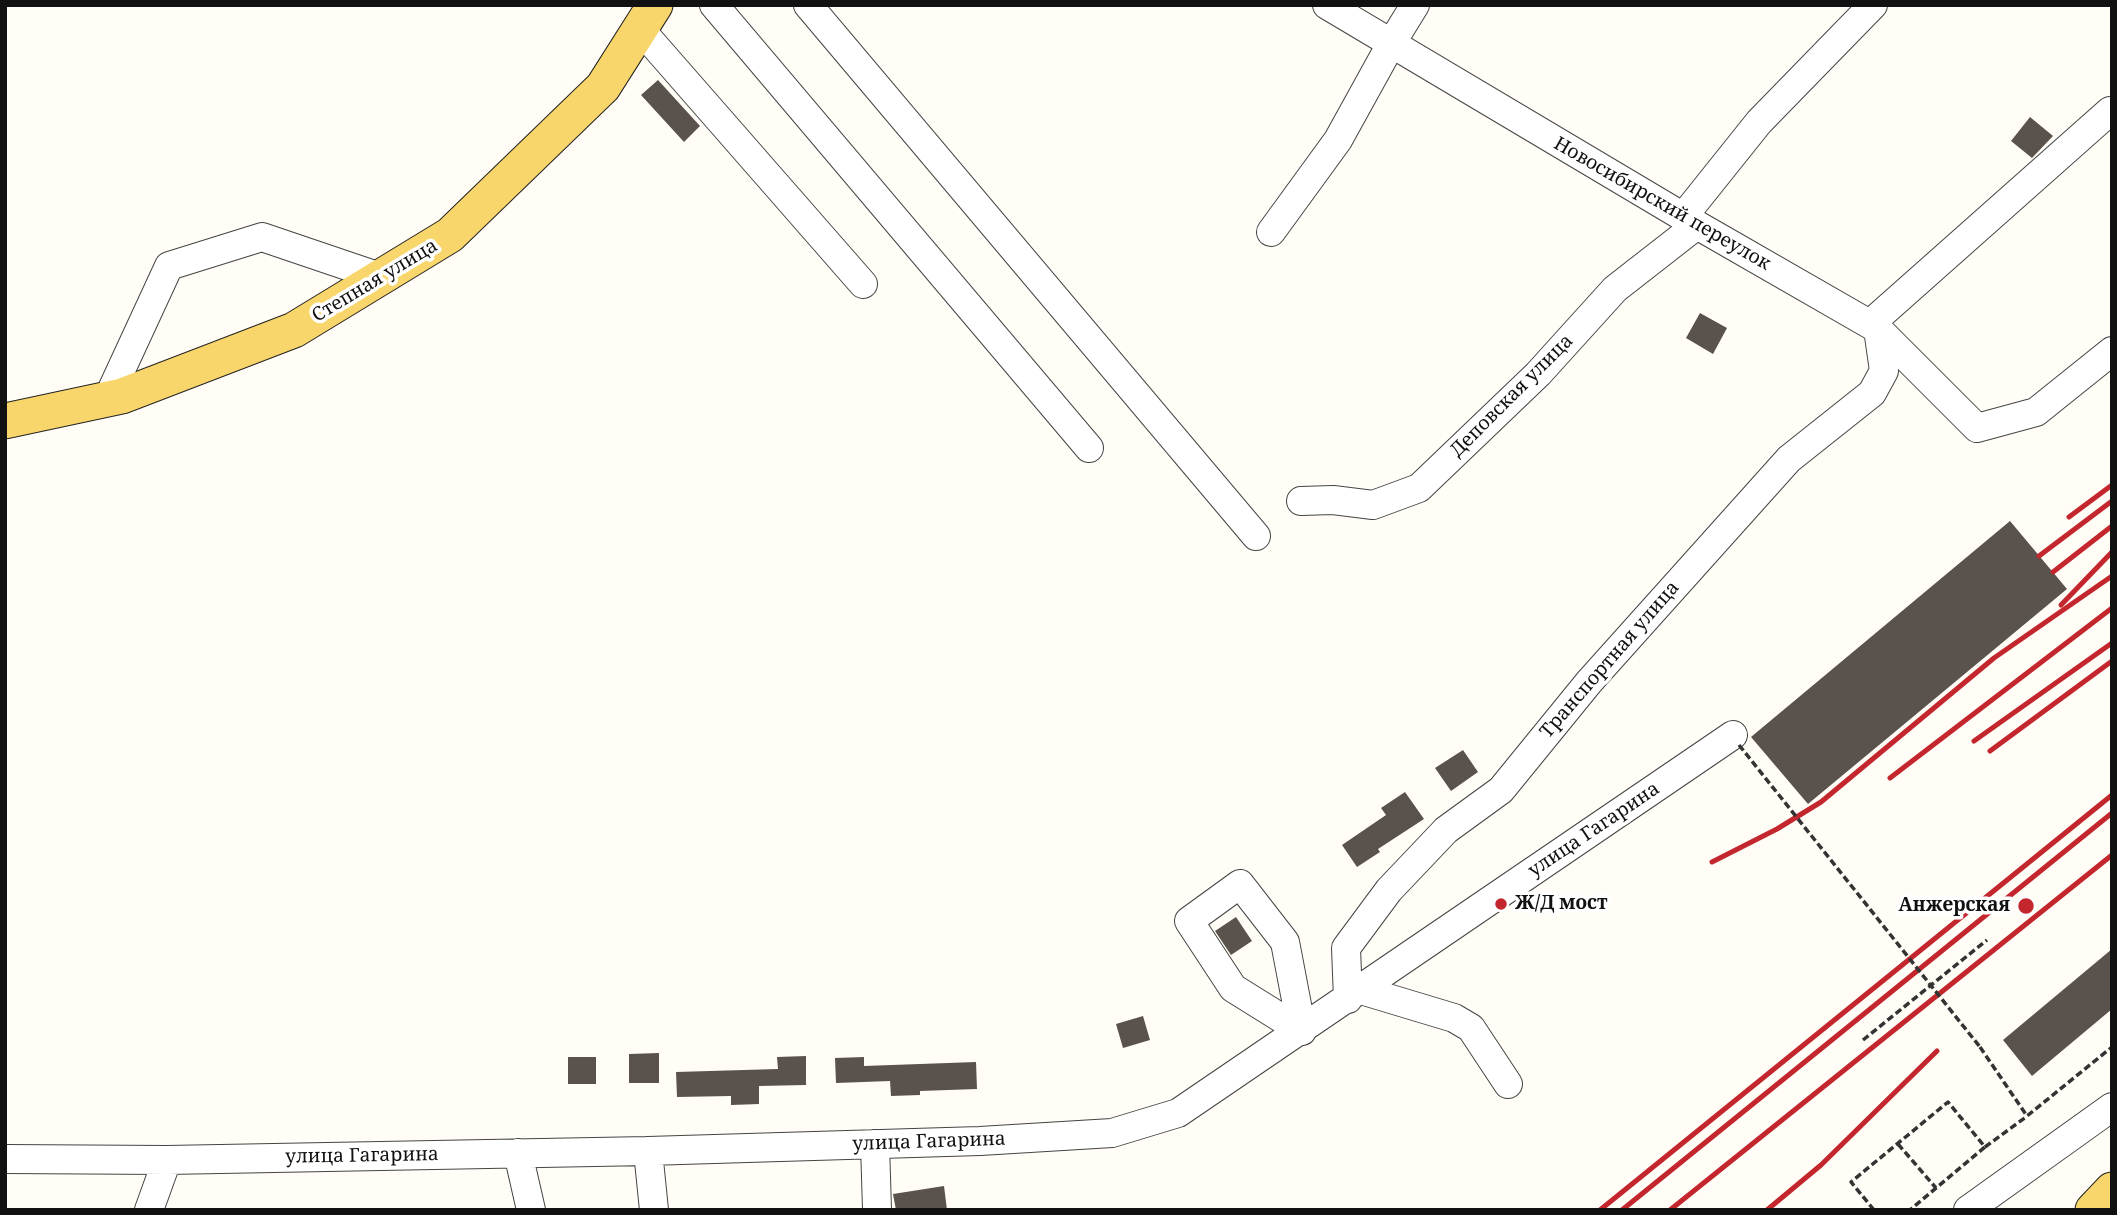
<!DOCTYPE html>
<html>
<head>
<meta charset="utf-8">
<style>
	body { margin:0 }
	#map { position:relative; width:2117px; height:1215px; overflow:hidden; background:#fffdf5; font-family:"Noto Serif",serif }
	canvas { display:block }
	.frame { position:absolute; inset:0; border:7px solid #111; pointer-events:none }
</style>
</head>
<body>
<div id="map">
<canvas width="2117" height="1215"></canvas>
<div class="frame"></div>
</div>
<script>
const ctx = document.querySelector('canvas').getContext('2d');
ctx.lineJoin = 'round';
function paint(path, color) { ctx.fillStyle = color; ctx.fill(path, 'evenodd'); }
const poly = rows => new Path2D(rows.map(r => 'M' + r).join(''));
function stroke(path, color, width, dash) { ctx.strokeStyle = color; ctx.lineWidth = width; ctx.lineCap = dash ? 'butt' : 'round'; ctx.setLineDash(dash || []); ctx.stroke(path); }
function label(font, color, halo, rows, align = 'center') {
  ctx.font = font + ' "Noto Serif",serif'; ctx.lineWidth = 7; ctx.setLineDash([]); ctx.textBaseline = 'middle'; ctx.strokeStyle = halo; ctx.fillStyle = color; for (const [text, x, y, turn = 0] of rows) {
    ctx.save(); ctx.translate(x, y); ctx.rotate((+turn || 0) * Math.PI / 180); ctx.textAlign = isNaN(turn) ? turn : align; if (halo) ctx.strokeText(text, 0, 0); ctx.fillText(text, 0, 0); ctx.restore();
  }
}
paint(poly([
	[658,80,700,126,684,142,641,95],
	[2030,117,2053,136,2032,158,2011,141],
	[1700,313,1727,328,1713,354,1686,338],
	[2010,521,2067,589,1808,804,1751,737],
	[1463,750,1478,772,1451,791,1435,768],
	[1405,792,1424,819,1378,849,1380,852,1357,867,1342,845,1386,815,1381,808],
	[1236,917,1252,941,1231,955,1215,931],
	[2112,949,2112,1009,2032,1076,2003,1040],
	[1143,1016,1150,1040,1123,1048,1116,1024],
	[659,1053,659,1083,629,1083,629,1054],
	[806,1056,806,1085,759,1086,759,1104,731,1105,731,1096,677,1097,676,1072,778,1069,777,1057],
	[568,1057,596,1057,596,1084,568,1084],
	[864,1057,864,1066,976,1062,977,1089,920,1091,920,1095,891,1096,890,1081,836,1083,835,1058],
	[944,1186,947,1210,896,1210,893,1194]
]), '#5a524d');
const minor = poly([
	[714,5,1089,448],
	[808,5,1256,536],
	[1327,5,1697,225,1878,329,1977,428,2036,412,2112,351],
	[640,29,863,284],
	[1683,217,1759,122,1873,5],
	[1271,232,1338,140,1391,44,1415,5],
	[1870,324,2110,111],
	[108,398,169,266,262,237,380,277],
	[1301,501,1333,500,1373,505,1419,488,1538,374,1615,289,1697,225],
	[1240,884,1285,942,1302,1031,1233,988,1189,921,1240,884],
	[1361,990,1454,1018,1471,1028,1508,1084],
	[1348,999,1346,948,1389,890,1446,830,1501,790,1589,682,1789,459,1872,393,1884,371,1878,329],
	[875,1144,877,1210],
	[648,1151,654,1210],
	[518,1153,531,1210],
	[5,1159,167,1160,648,1151,980,1141,1112,1133,1178,1113,1733,735],
	[149,1210,167,1160],
	[1968,1210,2112,1107]
]);
const major = poly([
	[5,421,122,396,294,330,450,235,603,87,655,5],
	[2093,1210,2112,1190]
]);
stroke(minor, '#444', 30);
stroke(major, '#222', 37);
stroke(poly([
	[1863,1040,1987,940],
	[1980,1047,2027,1116,2112,1047],
	[1898,1144,1936,1188],
	[1985,1147,2026,1117],
	[1874,1210,1851,1182,1948,1102,1985,1147,1910,1210]
]), '#333', 3.5, [7, 3.5]);
stroke(minor, '#fff', 28);
stroke(major, '#f9d66b', 35);
stroke(poly([
	[2069,517,2112,485],
	[2039,556,2112,501],
	[2053,572,2112,526],
	[2061,605,2112,552],
	[1974,741,2112,643],
	[1990,751,2112,661],
	[1890,778,2112,608],
	[1712,862,1777,829,1821,802,1994,658,2112,576],
	[1600,1210,2112,795],
	[1622,1210,2112,813],
	[1670,1210,2112,855],
	[1767,1210,1821,1165,1937,1051]
]), '#c4262e', 5);
stroke(poly([
	[1739,745,1980,1047]
]), '#333', 3.5, [7, 3.5]);
for (const [x, y, r, color] of [
	[1501,904,7,"#c4262e"],
	[2026,906,9,"#c4262e"]
]) { const dot = new Path2D(); dot.arc(x, y, r, 0, 2 * Math.PI); ctx.fillStyle = color; ctx.fill(dot); stroke(dot, '#fff', 2.5); }
label('19px', '#111', '#fff', [
	["Новосибирский переулок",1662,204,30],
	["Степная улица",375,281,-31],
	["Деповская улица",1512,396,-45],
	["Транспортная улица",1610,660,-49],
	["улица Гагарина",1594,830,-34],
	["улица Гагарина",929,1142,-2],
	["улица Гагарина",362,1156,-1]
]);
label('bold 19px', '#111', '#fff', [
	["Ж/Д мост",1515,904],
	["Анжерская",2010,906,"right"]
], 'left');
</script>
</body>
</html>
